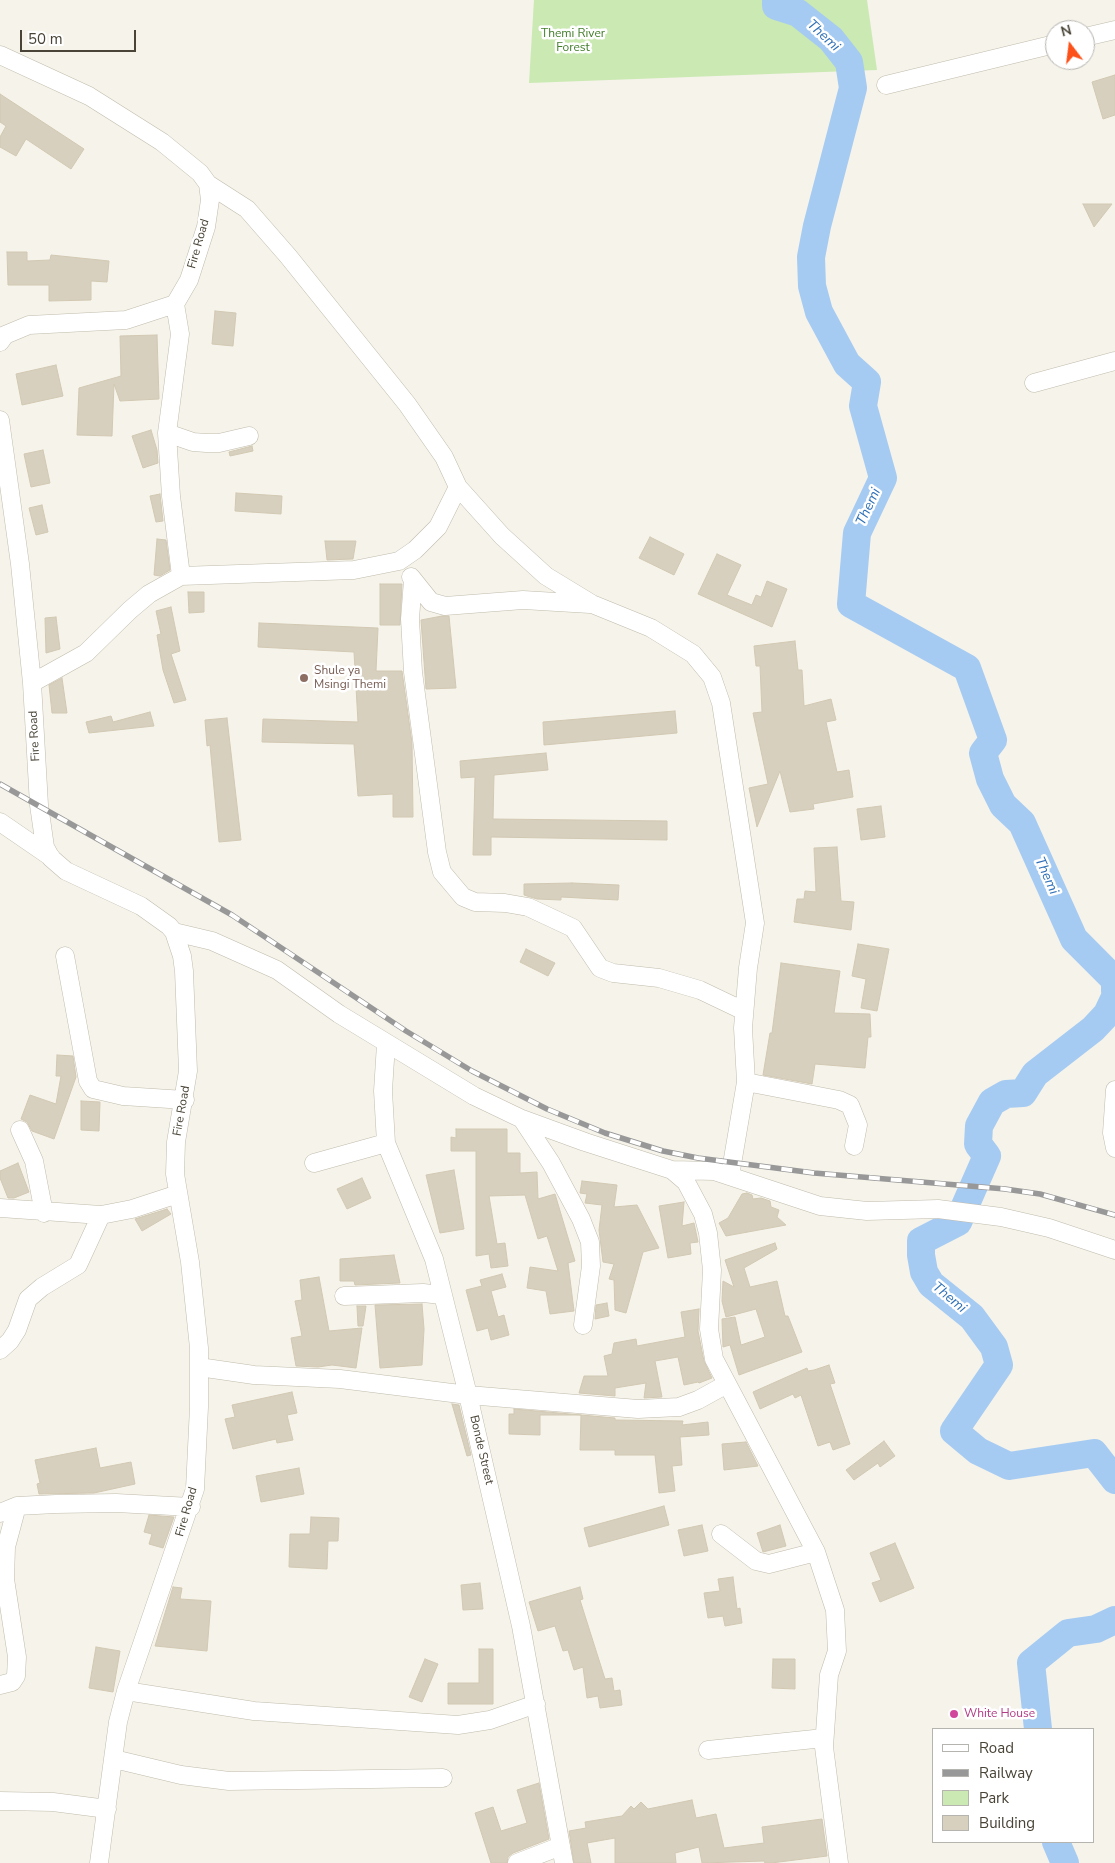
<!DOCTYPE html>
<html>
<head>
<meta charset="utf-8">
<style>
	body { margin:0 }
	#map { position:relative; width:1115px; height:1863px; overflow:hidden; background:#f5f3ea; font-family:"Nunito Sans",sans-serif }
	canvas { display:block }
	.legend { position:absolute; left:932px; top:1728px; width:162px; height:115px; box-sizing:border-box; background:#fff; border:1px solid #b6b4af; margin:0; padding:6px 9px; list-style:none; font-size:15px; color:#494437 }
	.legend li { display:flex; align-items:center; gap:10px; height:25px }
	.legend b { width:25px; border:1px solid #b6b4af }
	.north { position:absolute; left:1045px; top:20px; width:50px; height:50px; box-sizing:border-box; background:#fff; border:1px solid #b6b4af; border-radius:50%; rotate:345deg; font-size:14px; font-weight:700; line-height:20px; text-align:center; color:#494437 }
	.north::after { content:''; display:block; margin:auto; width:18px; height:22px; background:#fc5119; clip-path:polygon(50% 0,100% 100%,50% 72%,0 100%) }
	.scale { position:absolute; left:20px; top:30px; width:116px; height:22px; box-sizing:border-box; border:2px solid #494437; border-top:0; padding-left:6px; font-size:15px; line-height:18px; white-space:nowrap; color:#494437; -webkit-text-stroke:4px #fff; paint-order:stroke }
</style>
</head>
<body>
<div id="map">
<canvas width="1115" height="1863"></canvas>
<ul class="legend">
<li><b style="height:6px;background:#fff"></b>Road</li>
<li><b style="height:6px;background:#989898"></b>Railway</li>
<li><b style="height:14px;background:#cbe9b2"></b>Park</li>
<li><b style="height:14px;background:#d7d0bf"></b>Building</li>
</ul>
<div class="north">N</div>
<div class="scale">50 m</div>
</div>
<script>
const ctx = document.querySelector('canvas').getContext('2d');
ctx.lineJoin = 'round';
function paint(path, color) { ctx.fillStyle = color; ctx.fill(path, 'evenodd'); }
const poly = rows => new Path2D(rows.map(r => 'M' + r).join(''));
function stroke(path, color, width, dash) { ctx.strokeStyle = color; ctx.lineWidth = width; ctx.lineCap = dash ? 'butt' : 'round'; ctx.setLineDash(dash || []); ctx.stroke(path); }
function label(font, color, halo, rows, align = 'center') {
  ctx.font = font + ' "Nunito Sans",sans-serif'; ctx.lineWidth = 5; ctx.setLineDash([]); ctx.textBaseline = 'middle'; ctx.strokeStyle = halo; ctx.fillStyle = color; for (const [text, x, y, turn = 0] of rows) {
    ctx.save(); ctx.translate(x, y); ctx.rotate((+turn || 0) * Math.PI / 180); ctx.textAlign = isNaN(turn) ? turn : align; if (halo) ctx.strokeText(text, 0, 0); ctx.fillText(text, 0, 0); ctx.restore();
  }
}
paint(poly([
	[534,0,867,0,877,70,529,83]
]), '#cbe9b2');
stroke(poly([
	[776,0,776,6,798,13,831,39,849,62,853,88,817,226,811,257,812,286,819,312,847,364,867,382,863,406,883,478,857,533,851,604,967,668,993,740,983,753,990,779,1003,805,1022,823,1074,939,1115,980,1115,991],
	[1115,997,1107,1014,1093,1029,1035,1074,1023,1093,1006,1094,992,1102,979,1126,978,1144,987,1156,958,1222,921,1241,921,1255,924,1272,931,1284,972,1317,994,1347,999,1365,954,1431,978,1451,1009,1466,1094,1453,1115,1480],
	[1038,1729,1031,1663,1068,1633,1096,1629,1115,1620],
	[1056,1842,1065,1863]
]), '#a6cbf2', 28);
const building = poly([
	[1115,75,1115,115,1103,119,1092,82,1115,75],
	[0,94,84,149,71,169,26,139,16,156,0,147,0,137,6,126,0,122,0,94],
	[1083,204,1112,204,1094,227,1083,204],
	[7,252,27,252,27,261,50,260,51,255,109,261,107,282,91,281,91,300,49,301,49,285,8,285,7,252],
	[215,311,236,313,233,346,212,344,215,311],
	[157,335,159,399,120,401,114,384,112,436,77,435,79,388,121,376,120,336,157,335],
	[56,365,63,396,22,405,16,374,56,365],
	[151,430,157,450,158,463,143,468,132,436,151,430],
	[252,446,253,451,230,456,229,452,252,446],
	[43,450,50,483,31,487,24,454,43,450],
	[236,493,282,496,281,514,235,511,236,493],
	[160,494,163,521,156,522,150,496,160,494],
	[42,505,48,532,36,535,29,508,42,505],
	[650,537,684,554,674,575,639,558,650,537],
	[157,539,166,540,170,570,160,576,154,575,157,539],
	[325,541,356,541,353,559,327,560,325,541],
	[717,554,741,565,727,595,752,605,756,595,761,597,767,581,787,589,772,627,698,594,717,554],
	[380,584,402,584,400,625,380,625,380,584],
	[188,592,204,592,204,612,189,613,188,592],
	[171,607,180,651,171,654,186,700,174,703,163,670,157,635,161,634,156,611,171,607],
	[442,616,449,616,456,688,426,689,421,620,442,616],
	[56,617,60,649,46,653,45,618,56,617],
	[259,623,378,628,376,671,402,671,412,743,413,817,393,817,393,794,358,796,354,744,262,742,263,719,358,722,354,652,258,647,259,623],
	[795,641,798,670,802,670,804,706,831,699,836,720,826,722,837,772,849,770,853,797,813,804,814,809,790,812,780,771,757,827,749,788,768,784,753,713,762,712,760,666,756,666,754,646,795,641],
	[62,678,67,713,52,713,49,685,62,678],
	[675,711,677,733,544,745,543,722,675,711],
	[150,712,154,726,89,733,86,722,111,716,113,722,150,712],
	[227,718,241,840,219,842,210,745,207,746,205,720,227,718],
	[546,753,548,770,494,775,493,819,667,821,667,840,491,837,491,855,473,855,475,777,461,778,460,761,546,753],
	[881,806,885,837,861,840,857,809,881,806],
	[837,847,841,901,854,902,851,930,794,922,797,899,804,899,805,891,816,892,814,848,837,847],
	[572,883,619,885,618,900,561,897,561,900,537,899,524,895,524,884,572,883],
	[858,944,889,949,877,1011,861,1008,866,979,852,976,858,944],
	[526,949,555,963,548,976,520,962,526,949],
	[781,963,840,971,834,1013,870,1014,871,1037,868,1037,865,1068,815,1064,812,1084,763,1075,770,1033,772,1033,781,963],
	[57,1055,73,1056,76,1077,54,1139,32,1131,27,1122,21,1119,30,1095,56,1104,61,1076,56,1076,57,1055],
	[81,1101,100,1102,99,1131,81,1130,81,1101],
	[456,1129,507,1129,507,1153,520,1153,520,1173,537,1172,538,1199,555,1194,575,1261,568,1263,574,1311,550,1314,546,1291,527,1288,530,1267,558,1271,547,1236,538,1239,525,1195,489,1196,497,1244,505,1243,508,1266,491,1268,489,1254,476,1256,476,1151,451,1151,451,1137,456,1138,456,1129],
	[18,1163,29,1192,14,1198,8,1198,0,1178,0,1171,18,1163],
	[454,1170,464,1229,440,1233,426,1175,454,1170],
	[362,1178,371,1198,347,1209,337,1189,362,1178],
	[582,1181,617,1185,614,1207,637,1205,659,1248,643,1252,626,1313,615,1310,614,1280,609,1279,614,1264,603,1262,599,1230,602,1205,585,1203,587,1194,580,1193,582,1181],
	[747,1193,752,1195,753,1199,761,1198,770,1201,771,1207,779,1210,777,1217,786,1225,726,1236,719,1223,728,1218,742,1194,747,1193],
	[684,1202,682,1226,694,1223,698,1242,690,1243,691,1254,668,1258,659,1206,684,1202],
	[167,1209,171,1214,142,1231,135,1219,167,1209],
	[775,1243,777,1249,744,1268,750,1287,777,1281,785,1316,788,1316,802,1352,739,1375,730,1345,723,1347,722,1319,735,1317,741,1345,765,1337,756,1309,726,1317,722,1301,723,1281,734,1287,725,1260,775,1243],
	[394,1255,400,1283,355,1285,354,1281,340,1281,340,1259,394,1255],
	[502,1274,506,1287,491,1291,498,1317,504,1315,509,1335,491,1340,488,1328,477,1331,466,1290,482,1286,480,1280,502,1274],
	[319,1277,329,1331,362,1328,356,1368,332,1365,318,1367,296,1366,291,1338,302,1336,295,1301,302,1300,300,1280,319,1277],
	[607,1303,609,1316,595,1319,596,1305,607,1303],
	[422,1304,424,1329,422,1365,380,1368,375,1305,422,1304],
	[357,1306,366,1306,363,1326,358,1326,357,1306],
	[699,1309,698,1331,704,1361,712,1378,699,1383,698,1382,684,1385,678,1357,655,1361,662,1397,644,1398,646,1383,615,1388,615,1396,579,1393,584,1376,608,1376,604,1356,612,1354,614,1343,636,1339,637,1346,685,1337,681,1312,699,1309],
	[829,1365,835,1383,830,1384,850,1444,833,1450,830,1442,818,1446,801,1395,795,1398,793,1394,760,1409,753,1392,807,1368,808,1371,814,1370,829,1365],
	[292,1392,297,1413,287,1415,293,1440,277,1443,276,1439,233,1449,225,1419,235,1417,232,1405,292,1392],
	[452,1404,459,1405,471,1455,467,1456,452,1404],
	[514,1409,615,1418,615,1420,683,1421,682,1425,708,1422,709,1435,680,1437,682,1465,672,1466,675,1491,659,1493,655,1455,615,1455,615,1450,580,1450,581,1415,540,1415,540,1435,509,1434,509,1414,514,1414,514,1409],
	[884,1441,895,1456,880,1467,878,1463,854,1480,846,1470,884,1441],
	[746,1442,758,1466,724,1470,722,1444,746,1442],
	[96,1448,100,1468,131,1462,135,1484,94,1493,39,1494,37,1484,40,1483,35,1460,96,1448],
	[299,1468,304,1494,261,1502,256,1476,299,1468],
	[664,1506,669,1525,589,1547,584,1528,664,1506],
	[149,1515,174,1517,163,1548,149,1544,152,1534,144,1532,149,1515],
	[311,1517,339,1518,338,1541,328,1541,327,1569,289,1567,290,1534,310,1534,311,1517],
	[702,1525,708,1551,684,1556,678,1530,702,1525],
	[780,1525,786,1546,763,1552,757,1533,780,1525],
	[895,1543,914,1588,880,1602,872,1583,881,1580,870,1553,895,1543],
	[733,1577,737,1609,740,1608,742,1623,725,1626,723,1616,708,1618,704,1593,720,1591,718,1579,733,1577],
	[480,1583,483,1609,463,1610,461,1585,480,1583],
	[173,1587,182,1588,180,1599,211,1601,207,1651,155,1646,173,1587],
	[580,1587,583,1599,580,1600,605,1679,612,1678,614,1691,620,1690,622,1705,600,1708,598,1696,587,1698,583,1667,574,1670,568,1650,563,1651,555,1626,538,1631,529,1602,580,1587],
	[96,1647,120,1651,113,1692,89,1688,96,1647],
	[479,1649,493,1649,493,1704,448,1704,448,1683,479,1683,479,1649],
	[425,1659,438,1664,422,1702,409,1697,425,1659],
	[773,1659,795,1659,795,1689,772,1688,773,1659],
	[539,1783,549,1839,513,1853,508,1857,507,1863,491,1863,475,1813,493,1807,501,1831,527,1823,517,1790,539,1783],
	[692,1800,696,1818,716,1814,724,1848,764,1843,762,1827,822,1819,827,1856,771,1863,765,1863,764,1861,702,1863,699,1847,675,1853,676,1863,615,1863,615,1838,587,1843,591,1863,574,1863,569,1831,586,1828,585,1822,622,1816,631,1806,634,1809,641,1802,648,1809,692,1800]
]);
paint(building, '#d7d0bf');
stroke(building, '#d2c8b2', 1);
const street = poly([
	[1085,37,1115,30],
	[0,55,89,96,162,142,200,173,208,184,210,200,206,227,189,280,175,304,126,320,29,325,5,335,0,342],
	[886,85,1055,44],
	[208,184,247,209,288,256,407,404,444,457,458,487,502,536,546,576,592,604,651,628,693,654,712,677,721,703,755,923,748,968,743,1028,746,1082,730,1176],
	[175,304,180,334,167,433,171,496,181,576],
	[1034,383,1115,361],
	[0,420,20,564,32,683,39,805,45,847,51,858,66,871,141,906,169,926,174,932,182,956,184,971,188,1071,176,1142,175,1174,190,1262,199,1348,199,1407,195,1489,126,1691,118,1722,99,1863],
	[167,433,193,442,206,443,219,443,249,436],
	[411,577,431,602,445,606,523,600,590,604],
	[413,580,410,619,413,672,437,852,442,872,463,897,475,902,505,903,528,907,573,928,600,968,613,973,659,978,700,990,744,1011],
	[32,683,86,653,130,610,149,594,181,576,354,570,399,561,415,550,438,527,458,487],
	[0,822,51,857],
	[174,932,212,941,277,970,339,1014,474,1096,522,1119,585,1142,672,1170,686,1182,703,1214,708,1233,712,1270,709,1329,714,1359,816,1552,835,1610,837,1651,829,1675,824,1747,839,1863],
	[65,956,88,1081,93,1089,123,1096,185,1100],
	[386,1044,383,1091,386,1143,434,1259,468,1395,521,1626,564,1863],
	[746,1082,839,1100,850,1105,858,1125,854,1146],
	[1115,1090,1112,1133,1115,1148],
	[522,1119,551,1163,581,1219,590,1242,591,1266,583,1325],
	[20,1130,34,1161,44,1213],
	[314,1163,386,1143],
	[672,1170,714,1171,820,1206,867,1211,938,1209,1001,1217,1049,1228,1115,1250],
	[0,1208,101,1215,132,1209,178,1194],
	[344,1296,423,1293,442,1295],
	[0,1350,10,1341,17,1330,28,1299,42,1287,78,1265,101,1215],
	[199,1367,254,1375,340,1379,468,1395,638,1409,679,1407,698,1400,727,1384],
	[0,1513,17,1506,56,1504,116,1503,191,1507],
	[721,1534,756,1561,769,1564,816,1552],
	[0,1685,12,1682,16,1676,17,1657,5,1579,6,1547,17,1506],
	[126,1691,254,1711,458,1725,490,1720,536,1704],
	[708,1750,824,1738],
	[114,1759,181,1775,229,1781,443,1778],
	[0,1801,53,1802,107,1809],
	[517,1863,561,1846]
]);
stroke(street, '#c1bbac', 19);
stroke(street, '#fff', 18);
const rail = poly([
	[0,784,232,915,406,1031,472,1071,547,1109,605,1133,663,1151,698,1158,814,1173,1005,1189,1040,1194,1115,1215]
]);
stroke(rail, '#989898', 5.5);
stroke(rail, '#fff', 4, [11]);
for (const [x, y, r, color] of [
	[304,678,5,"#8d6e63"],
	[954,1714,5,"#d1479c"]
]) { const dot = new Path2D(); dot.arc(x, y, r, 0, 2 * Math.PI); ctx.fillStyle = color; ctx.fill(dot); stroke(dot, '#fff', 2); }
label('12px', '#417d29', '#fff', [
	["Themi River",573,34],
	["Forest",573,48]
]);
label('12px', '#494437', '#fff', [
	["Fire Road",199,244,-74],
	["Fire Road",35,736,-93],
	["Fire Road",182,1111,-80],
	["Bonde Street",481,1450,77],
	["Fire Road",187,1512,-74]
]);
label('12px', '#785e54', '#fff', [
	["Shule ya",314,671],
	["Msingi Themi",314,685]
], 'left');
label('12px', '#b23c85', '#fff', [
	["White House",964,1714]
], 'left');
label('italic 14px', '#2e70b7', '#fff', [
	["Themi",823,36,43],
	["Themi",869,507,-65],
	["Themi",1046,876,66],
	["Themi",949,1298,40]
]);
</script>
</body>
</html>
